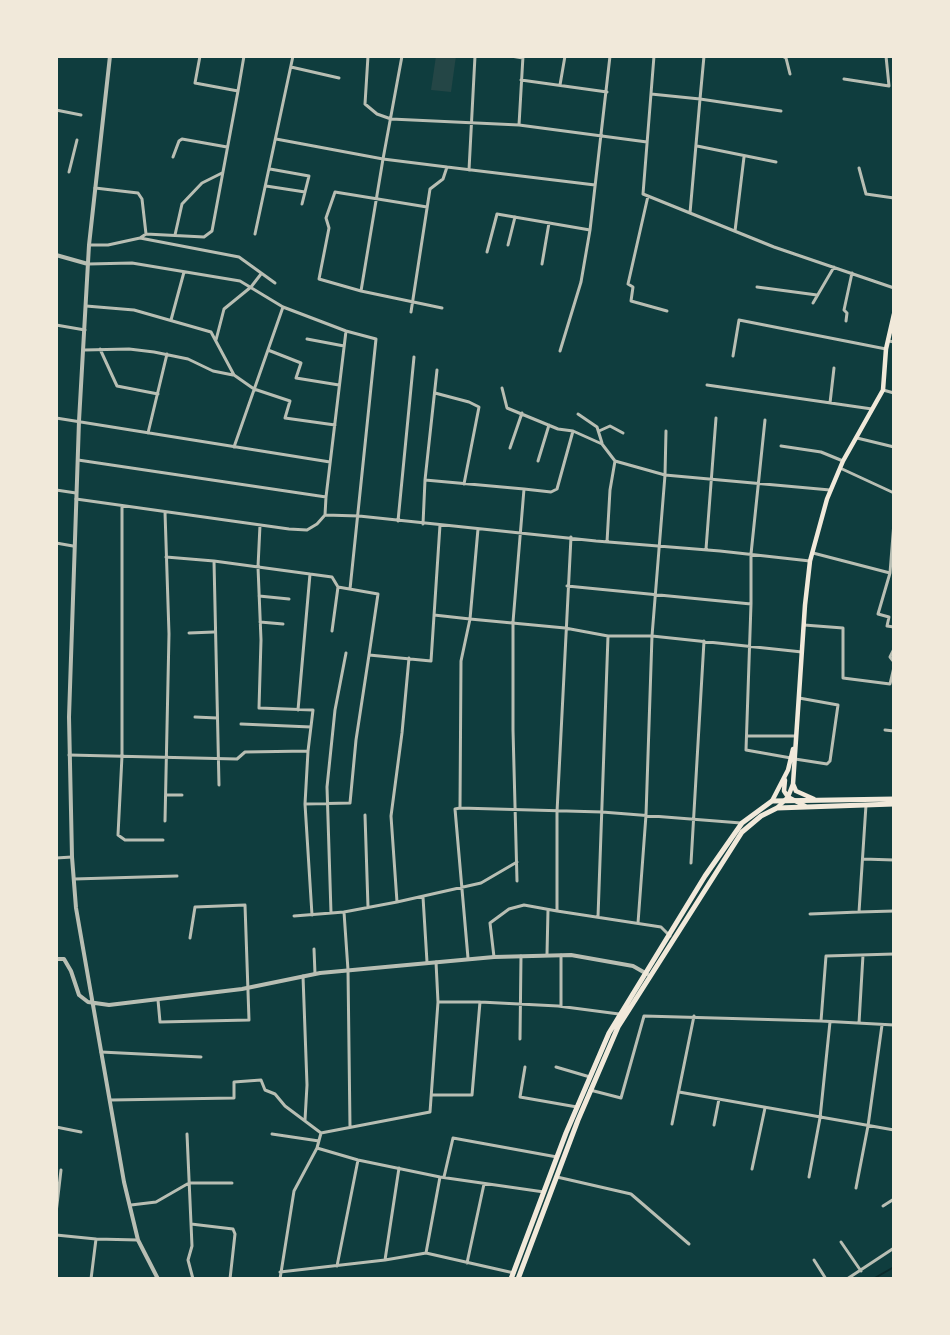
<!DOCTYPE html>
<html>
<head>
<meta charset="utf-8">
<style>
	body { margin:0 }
	#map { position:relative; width:950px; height:1335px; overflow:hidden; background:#0f3d3e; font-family:"Golos Text",sans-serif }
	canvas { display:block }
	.frame { position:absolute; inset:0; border:58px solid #f1e9da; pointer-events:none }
</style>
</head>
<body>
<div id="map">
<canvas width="950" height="1335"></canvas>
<div class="frame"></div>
</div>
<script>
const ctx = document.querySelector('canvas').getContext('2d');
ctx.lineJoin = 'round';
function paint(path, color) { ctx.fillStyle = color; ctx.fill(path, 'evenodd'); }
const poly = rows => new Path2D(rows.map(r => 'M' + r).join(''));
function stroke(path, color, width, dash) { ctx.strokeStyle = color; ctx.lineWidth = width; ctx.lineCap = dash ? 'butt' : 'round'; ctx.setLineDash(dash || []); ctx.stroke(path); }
paint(poly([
	[436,56,456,56,451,92,431,90]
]), '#244646');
stroke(poly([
	[873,1279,894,1267]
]), '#0a2a2b', 2);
stroke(poly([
	[200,56,195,83,238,91,244,56],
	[368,56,365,104,377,114,391,119,519,125,647,142],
	[511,56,523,58],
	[654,56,643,194,774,247,894,288],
	[704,56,700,99,781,111],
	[782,56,786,58,790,74],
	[291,67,339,78],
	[844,79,889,86,886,56],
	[521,80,607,92],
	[560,85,565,56],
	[651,94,700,99,690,213],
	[56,110,81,115],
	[519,125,523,56],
	[276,139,383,159,402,56],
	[697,146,776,162],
	[173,157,179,141,182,139,227,147],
	[859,168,866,194,894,198],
	[270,169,309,176,302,204],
	[469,170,475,56],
	[69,172,77,140],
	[266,186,305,192],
	[95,188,138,193,142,199,146,234,204,237,212,231,238,91],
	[648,196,628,284,633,287,631,301,667,311],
	[427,207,335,192,326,218,329,228,319,279,361,291,442,308],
	[735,231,744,157],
	[255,234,293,56],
	[175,235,182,204,202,183,222,173],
	[140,238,239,257,275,283],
	[89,245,108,245,140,238,146,234],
	[508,245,515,217],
	[487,252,497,214,590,230],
	[88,264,132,263,240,281,283,307,346,331,376,339,350,589],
	[542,264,549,223],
	[757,287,817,295],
	[361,291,383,159,447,167],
	[813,303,834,267],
	[86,306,134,310,211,332,234,375,254,389,290,401,285,418,335,425],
	[411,312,430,189,443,179,447,167,595,185],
	[171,320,184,272],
	[846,321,847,313,844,310,852,273],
	[56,325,85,330],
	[307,339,344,346],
	[216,340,224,309,251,287,261,274],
	[889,341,894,342],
	[100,349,117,386,158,394],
	[84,350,129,349,154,352,188,359,213,371,233,375],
	[268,350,301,363,296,378,339,385],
	[560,351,581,282,590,230,610,56],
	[733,356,739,320,886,349],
	[707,385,872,409],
	[502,388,507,408,558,429,573,431,602,444,615,461,665,475,666,431],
	[883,390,894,393],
	[435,393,469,402,479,407,464,484],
	[830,403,834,368],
	[578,414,597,427,602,443],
	[56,418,330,462],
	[599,431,610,426,623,433],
	[148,433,167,354],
	[857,438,894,447],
	[781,446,821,452,843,461],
	[234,447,283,307],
	[510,448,522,413],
	[78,460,326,497,325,515,359,516,596,541,720,551,810,561],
	[538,461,549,425],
	[840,468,894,493],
	[425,480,437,370],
	[524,489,551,492,557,489,573,431],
	[56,490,76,493],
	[326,497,346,331],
	[76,499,289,529,307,530,317,524,325,515],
	[122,506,122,756,118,835,125,840,163,840],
	[398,521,414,357],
	[423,524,425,480,524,489,513,622,513,730,517,881],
	[260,525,258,567,261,640,259,708,313,710,308,751],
	[478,529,470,619,565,628,608,636,652,636,802,652],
	[571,537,557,812,557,911,661,927,670,936],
	[607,542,610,490,615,461],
	[56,543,73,546],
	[706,549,716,418],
	[813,553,890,573,894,522],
	[166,557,214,561,219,785],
	[214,561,332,577,338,587,378,594,369,655],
	[890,573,878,614,889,617,887,626,894,627],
	[567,586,751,604,746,750,791,758],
	[259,596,289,599],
	[751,604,751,554,765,420],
	[434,615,470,619,461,661,460,808,602,812,741,823],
	[260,622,283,624],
	[804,625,843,628,843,678,890,684,894,667],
	[332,631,338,587],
	[189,633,214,632],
	[894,649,890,657,894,662],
	[409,658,402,733,391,816,397,902,481,883,517,862],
	[298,710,310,574],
	[195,717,217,718],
	[241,724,311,727],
	[885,730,894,731],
	[747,736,796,736],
	[69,755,237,759,245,752,308,751,305,804,350,803,356,740,369,655,431,661,440,525],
	[795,759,827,764,830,761,838,705,799,698],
	[166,795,182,795],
	[305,804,312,915],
	[866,805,859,912,894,911],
	[460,808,455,809,468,958],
	[365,815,368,907],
	[165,821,169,634,165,512],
	[56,858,72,857],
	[863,859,894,860],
	[691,863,704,641],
	[74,879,177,876],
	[423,897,427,962],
	[331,913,327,787,335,710,346,653],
	[810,914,859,912],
	[294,916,344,912],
	[598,917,608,636],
	[638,923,646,815,652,636,665,475,830,490],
	[314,949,315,974],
	[547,954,548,910],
	[894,954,826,956,821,1021,894,1025],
	[494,957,490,923,509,909,524,905,557,911],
	[303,976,307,1085,305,1120],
	[158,1000,160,1022,249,1020,245,905,195,907,190,938],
	[438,1002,480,1002,558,1006,619,1014],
	[561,1006,561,955],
	[859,1023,863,955],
	[520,1039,521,956],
	[101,1052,201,1057],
	[525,1067,520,1097,577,1107],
	[556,1067,590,1077],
	[590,1090,621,1098,644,1016,821,1021],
	[679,1092,894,1130],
	[432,1095,472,1095,480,1002],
	[111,1100,234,1098,234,1082,261,1080,265,1090,275,1094,285,1106,321,1133],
	[672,1124,694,1016],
	[714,1125,719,1099],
	[56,1127,81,1132],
	[350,1127,348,970,344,912,397,902],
	[187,1134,192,1246,188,1260,193,1279],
	[272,1134,319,1141],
	[317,1148,321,1133,430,1112,438,1002,436,962],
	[752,1169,765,1108],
	[444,1177,453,1138,557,1157],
	[557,1177,631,1194,689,1244],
	[809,1177,820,1118,830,1022],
	[856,1188,868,1126,882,1025],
	[131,1205,156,1202,189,1183,232,1183],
	[883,1206,894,1199],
	[56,1213,61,1170],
	[191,1224,233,1229,235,1234,230,1279],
	[56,1235,96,1239,138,1240],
	[841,1242,861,1271],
	[426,1253,440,1177],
	[385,1260,426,1253,514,1273],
	[814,1260,826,1279],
	[467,1263,484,1184],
	[337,1266,358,1160],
	[280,1272,385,1260,399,1168],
	[91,1279,96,1239],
	[280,1279,294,1191,317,1148,358,1160,440,1177,544,1192],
	[847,1279,894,1248]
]), '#b8beb3', 3);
stroke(poly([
	[110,56,89,245,79,421,69,717,72,857,76,908,124,1182,138,1240,158,1279],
	[56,255,88,264],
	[56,959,64,959,71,971,79,995,88,1002,109,1005,242,989,320,973,494,957,571,955,633,966,647,974]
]), '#b8beb3', 4);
stroke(poly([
	[785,780,784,791,788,797,805,806],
	[814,799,796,791,793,784,805,605,810,561,827,499,843,461,883,390,886,349,894,314],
	[772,801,788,770,793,749],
	[778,807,788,797,793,784]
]), '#f1e9da', 4.5);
stroke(poly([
	[511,1279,566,1133,609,1033,705,876,742,823,772,801,894,799],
	[518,1279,578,1120,618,1027,742,832,761,816,777,808,894,804]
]), '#f1e9da', 5);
</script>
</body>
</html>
